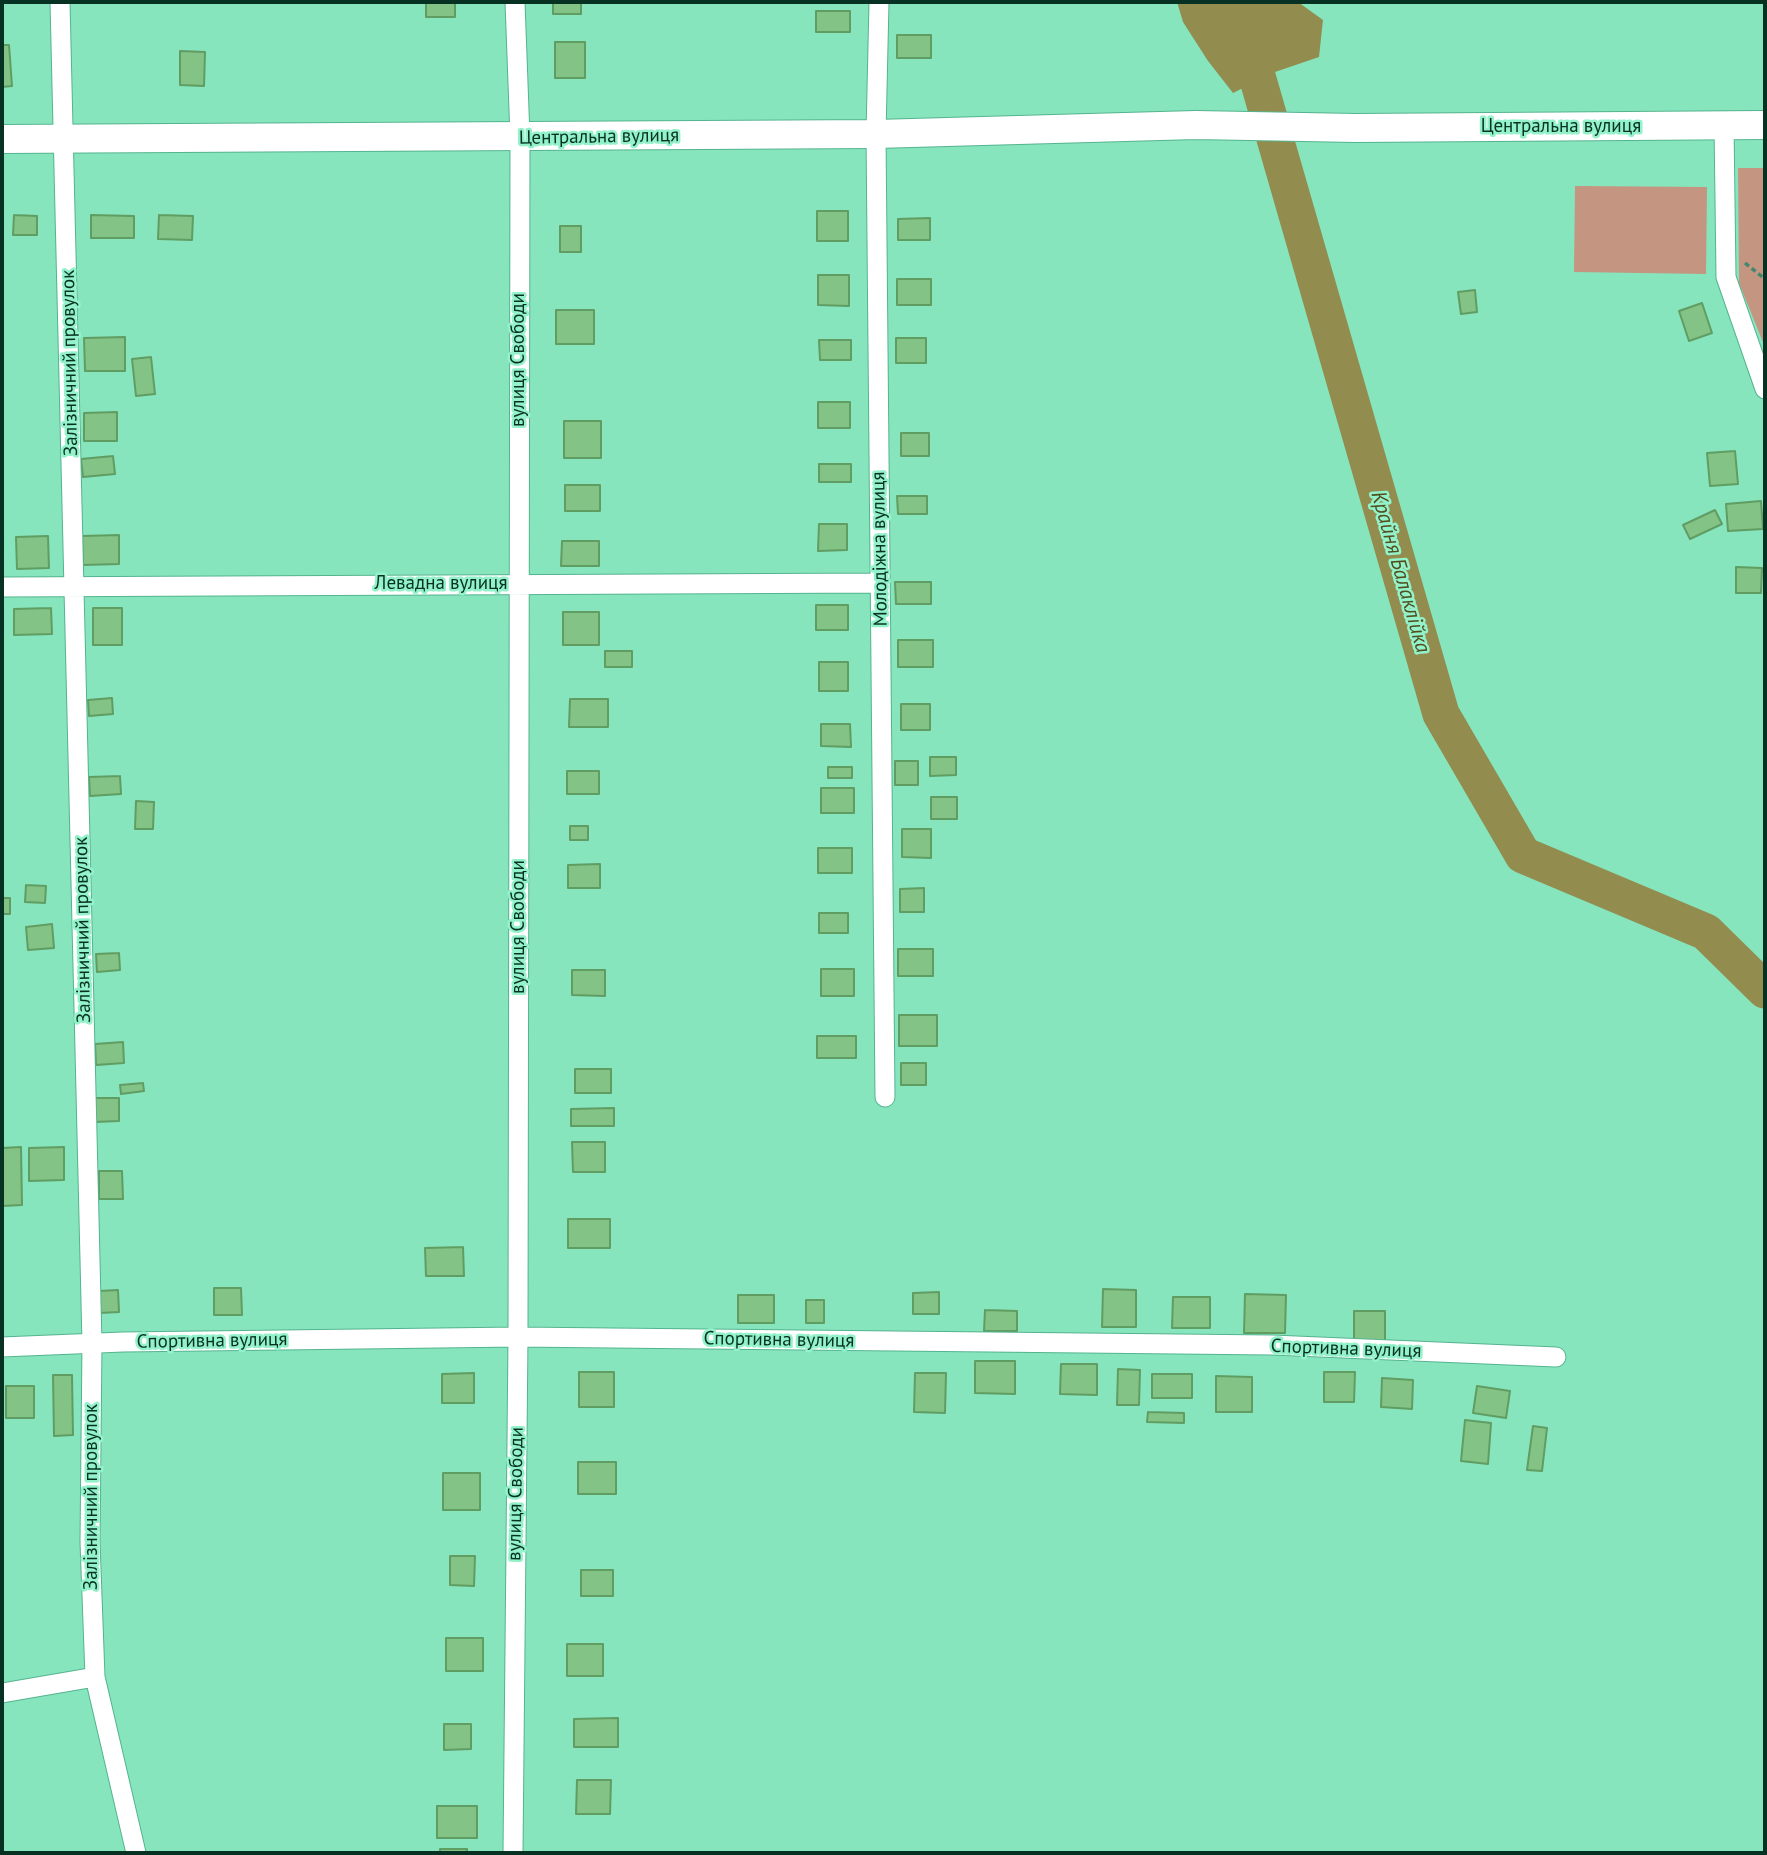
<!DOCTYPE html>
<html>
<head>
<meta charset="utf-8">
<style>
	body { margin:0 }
	#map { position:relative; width:1767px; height:1855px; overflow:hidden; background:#86e5bd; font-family:"PT Sans",sans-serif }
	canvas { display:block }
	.frame { position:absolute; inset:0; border:4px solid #073223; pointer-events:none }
</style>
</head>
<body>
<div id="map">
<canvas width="1767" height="1855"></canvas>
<div class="frame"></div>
</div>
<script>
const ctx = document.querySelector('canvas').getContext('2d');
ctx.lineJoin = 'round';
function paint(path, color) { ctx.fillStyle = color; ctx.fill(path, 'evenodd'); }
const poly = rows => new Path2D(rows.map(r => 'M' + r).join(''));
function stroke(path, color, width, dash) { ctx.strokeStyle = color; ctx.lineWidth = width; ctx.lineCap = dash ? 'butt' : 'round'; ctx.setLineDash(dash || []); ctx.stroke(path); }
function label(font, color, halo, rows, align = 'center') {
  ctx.font = font + ' "PT Sans",sans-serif'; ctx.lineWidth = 5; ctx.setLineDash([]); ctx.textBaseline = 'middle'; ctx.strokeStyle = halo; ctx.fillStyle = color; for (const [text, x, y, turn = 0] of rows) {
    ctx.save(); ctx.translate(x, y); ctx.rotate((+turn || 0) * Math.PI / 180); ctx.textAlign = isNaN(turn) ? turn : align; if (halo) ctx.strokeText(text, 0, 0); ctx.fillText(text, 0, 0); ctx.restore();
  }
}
paint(poly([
	[1738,168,1765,168,1765,347,1739,283],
	[1575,186,1707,187,1706,274,1574,272]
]), '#c49580');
paint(poly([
	[1177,2,1298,2,1323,20,1319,57,1275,72,1233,93,1208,61,1183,22]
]), '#928d4e');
stroke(poly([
	[1242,2,1246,38,1441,714,1523,855,1706,932,1765,990]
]), '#928d4e', 37);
const building = poly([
	[426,2,455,2,455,17,426,17,426,2],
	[553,2,581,2,581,14,553,14,553,2],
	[816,11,850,11,850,32,816,32,816,11],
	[897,35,931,35,931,58,897,58,897,35],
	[555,42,585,42,585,78,555,78,555,42],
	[2,45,9,45,12,86,2,87,2,45],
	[180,51,205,52,204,86,180,85,180,51],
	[817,211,848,211,848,241,817,241,817,211],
	[14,215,37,216,37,235,13,235,14,215],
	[91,215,134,216,134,238,91,238,91,215],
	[159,215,193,216,192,240,158,239,159,215],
	[930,218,930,240,898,240,898,219,930,218],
	[560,226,581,226,581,252,560,252,560,226],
	[818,275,849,275,849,306,818,305,818,275],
	[897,279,931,279,931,305,897,305,897,279],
	[1475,290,1477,312,1461,314,1458,292,1475,290],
	[1702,303,1712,333,1689,341,1679,311,1702,303],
	[556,310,594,310,594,344,556,344,556,310],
	[125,337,125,371,85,371,84,338,125,337],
	[896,338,926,338,926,363,896,363,896,338],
	[819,340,851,340,851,360,820,360,819,340],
	[151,357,155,394,136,396,132,359,151,357],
	[818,402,850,402,850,428,818,428,818,402],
	[117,412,117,441,84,441,84,413,117,412],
	[564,421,601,421,601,458,564,458,564,421],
	[901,433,929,433,929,456,901,456,901,433],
	[1735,451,1738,484,1710,486,1707,453,1735,451],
	[113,456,115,474,83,477,81,459,113,456],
	[819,464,851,464,851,482,819,482,819,464],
	[565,485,600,485,600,511,565,511,565,485],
	[897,496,927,496,927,514,898,514,897,496],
	[1761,501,1763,529,1728,531,1726,504,1761,501],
	[1715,510,1722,524,1690,539,1683,525,1715,510],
	[819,524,847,524,847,550,818,551,819,524],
	[119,535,119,564,83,565,82,536,119,535],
	[48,536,49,568,17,569,16,537,48,536],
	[562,541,599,541,599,566,561,566,562,541],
	[1736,567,1762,568,1761,593,1736,593,1736,567],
	[895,582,931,582,931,604,896,604,895,582],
	[816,605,848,605,848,630,816,630,816,605],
	[51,608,52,634,14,635,14,609,51,608],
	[93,608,122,608,122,645,93,645,93,608],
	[563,612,599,612,599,645,563,645,563,612],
	[898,640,933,640,933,667,898,667,898,640],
	[605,651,632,651,632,667,605,667,605,651],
	[819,662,848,662,848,691,819,691,819,662],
	[112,698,113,714,89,716,88,700,112,698],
	[570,699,608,699,608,727,569,727,570,699],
	[901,704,930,704,930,730,901,730,901,704],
	[821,724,850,724,851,747,821,746,821,724],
	[930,757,956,757,956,775,930,776,930,757],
	[895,761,918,761,918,785,895,785,895,761],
	[828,767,852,767,852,778,828,778,828,767],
	[567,771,599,771,599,794,567,794,567,771],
	[120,776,121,794,90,796,89,777,120,776],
	[821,788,854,788,854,813,821,813,821,788],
	[931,797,957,797,957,819,931,819,931,797],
	[136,801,154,802,153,829,135,829,136,801],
	[570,826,588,826,588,840,570,840,570,826],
	[902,829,931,829,931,858,902,857,902,829],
	[818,848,852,848,852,873,818,873,818,848],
	[600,864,600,888,568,888,568,865,600,864],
	[26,885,46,886,45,903,25,902,26,885],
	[924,888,924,912,900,912,900,889,924,888],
	[2,898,10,898,10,914,2,914,2,898],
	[819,913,848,913,848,933,819,933,819,913],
	[52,924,54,948,28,950,26,927,52,924],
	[898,949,933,949,933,976,898,976,898,949],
	[119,953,120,970,97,972,96,954,119,953],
	[821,969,854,969,854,996,821,996,821,969],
	[572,970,605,970,605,996,572,995,572,970],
	[899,1015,937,1015,937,1046,899,1046,899,1015],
	[817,1036,856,1036,856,1058,817,1058,817,1036],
	[123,1042,124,1063,96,1065,95,1044,123,1042],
	[901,1063,926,1063,926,1085,901,1085,901,1063],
	[575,1069,611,1069,611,1093,575,1093,575,1069],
	[143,1083,144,1091,121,1094,120,1085,143,1083],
	[93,1098,119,1098,119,1121,94,1122,93,1098],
	[614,1108,614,1126,571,1126,571,1109,614,1108],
	[572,1142,605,1142,605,1172,573,1172,572,1142],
	[21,1147,22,1205,2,1206,2,1148,21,1147],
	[64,1147,64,1180,29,1181,29,1148,64,1147],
	[99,1171,122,1171,123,1199,99,1199,99,1171],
	[568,1219,610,1219,610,1248,568,1248,568,1219],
	[463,1247,464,1276,426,1276,425,1248,463,1247],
	[214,1288,241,1288,242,1315,214,1315,214,1288],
	[1103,1289,1136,1290,1136,1327,1102,1327,1103,1289],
	[118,1290,119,1312,99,1313,99,1291,118,1290],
	[939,1292,939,1314,913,1314,913,1293,939,1292],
	[1245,1294,1286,1295,1285,1333,1244,1333,1245,1294],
	[738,1295,774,1295,774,1323,738,1323,738,1295],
	[1173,1297,1210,1297,1210,1328,1172,1328,1173,1297],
	[806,1300,824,1300,824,1323,806,1323,806,1300],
	[985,1310,1017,1311,1017,1331,984,1331,985,1310],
	[1354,1311,1385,1311,1385,1342,1354,1342,1354,1311],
	[975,1361,1015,1361,1015,1394,975,1393,975,1361],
	[1061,1364,1097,1364,1097,1395,1060,1394,1061,1364],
	[1118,1369,1140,1370,1139,1405,1117,1405,1118,1369],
	[579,1372,614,1372,614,1407,579,1407,579,1372],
	[1324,1372,1355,1372,1354,1402,1324,1402,1324,1372],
	[474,1373,474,1403,442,1403,442,1374,474,1373],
	[915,1373,946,1373,945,1413,914,1412,915,1373],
	[1152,1374,1192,1374,1192,1398,1152,1398,1152,1374],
	[53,1375,72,1375,73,1435,54,1436,53,1375],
	[1216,1376,1252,1377,1252,1412,1216,1412,1216,1376],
	[1382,1378,1413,1380,1412,1409,1381,1407,1382,1378],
	[6,1386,34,1386,34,1418,6,1418,6,1386],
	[1477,1386,1510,1391,1506,1418,1473,1413,1477,1386],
	[1148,1412,1184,1413,1184,1423,1147,1422,1148,1412],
	[1465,1420,1491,1423,1488,1464,1461,1461,1465,1420],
	[1533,1426,1547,1428,1542,1471,1527,1470,1533,1426],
	[578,1462,616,1462,616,1494,578,1494,578,1462],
	[443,1473,480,1473,480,1510,443,1510,443,1473],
	[450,1556,475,1556,474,1586,450,1585,450,1556],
	[581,1570,613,1570,613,1596,581,1596,581,1570],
	[446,1638,483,1638,483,1671,446,1671,446,1638],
	[567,1644,603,1644,603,1676,567,1676,567,1644],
	[618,1718,618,1747,574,1747,574,1719,618,1718],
	[444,1724,471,1724,471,1749,444,1750,444,1724],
	[577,1780,611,1780,610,1814,576,1814,577,1780],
	[437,1806,477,1806,477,1838,437,1838,437,1806],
	[440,1849,467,1849,467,1853,440,1853,440,1849]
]);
paint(building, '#84c386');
stroke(building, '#609d63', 2);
const street = poly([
	[60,2,92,1343,90,1542,95,1677,136,1853],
	[879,2,876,134,885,1097],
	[1724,125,1726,277,1765,389],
	[2,587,880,583],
	[2,1347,123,1342,518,1337,1272,1345,1556,1357],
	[2,1693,95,1677],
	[513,1853,518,1337,520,137,515,2]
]);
const secondary = poly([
	[2,139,876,134,1196,125,1356,128,1765,125]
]);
stroke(street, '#54b48f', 21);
stroke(secondary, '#54b48f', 30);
stroke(poly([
	[1745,263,1765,279]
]), '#43876c', 3.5, [5, 3.5]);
stroke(street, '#fff', 19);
stroke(secondary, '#fff', 28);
label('19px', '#073223', '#93f2ca', [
	["Центральна вулиця",1561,127],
	["Центральна вулиця",599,137,-1],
	["вулиця Свободи",519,360,-90],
	["Залізничний провулок",70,363,-91],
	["Молодіжна вулиця",880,549,-91],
	["Левадна вулиця",441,584],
	["вулиця Свободи",519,927,-90],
	["Залізничний провулок",83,930,-91],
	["Спортивна вулиця",779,1340,1],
	["Спортивна вулиця",212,1341,-1],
	["Спортивна вулиця",1346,1349,2],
	["вулиця Свободи",516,1494,-89],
	["Залізничний провулок",92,1497,-90]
]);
label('italic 21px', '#524e1d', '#93f2ca', [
	["Крайня Балаклійка",1400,572,74]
]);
</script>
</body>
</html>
